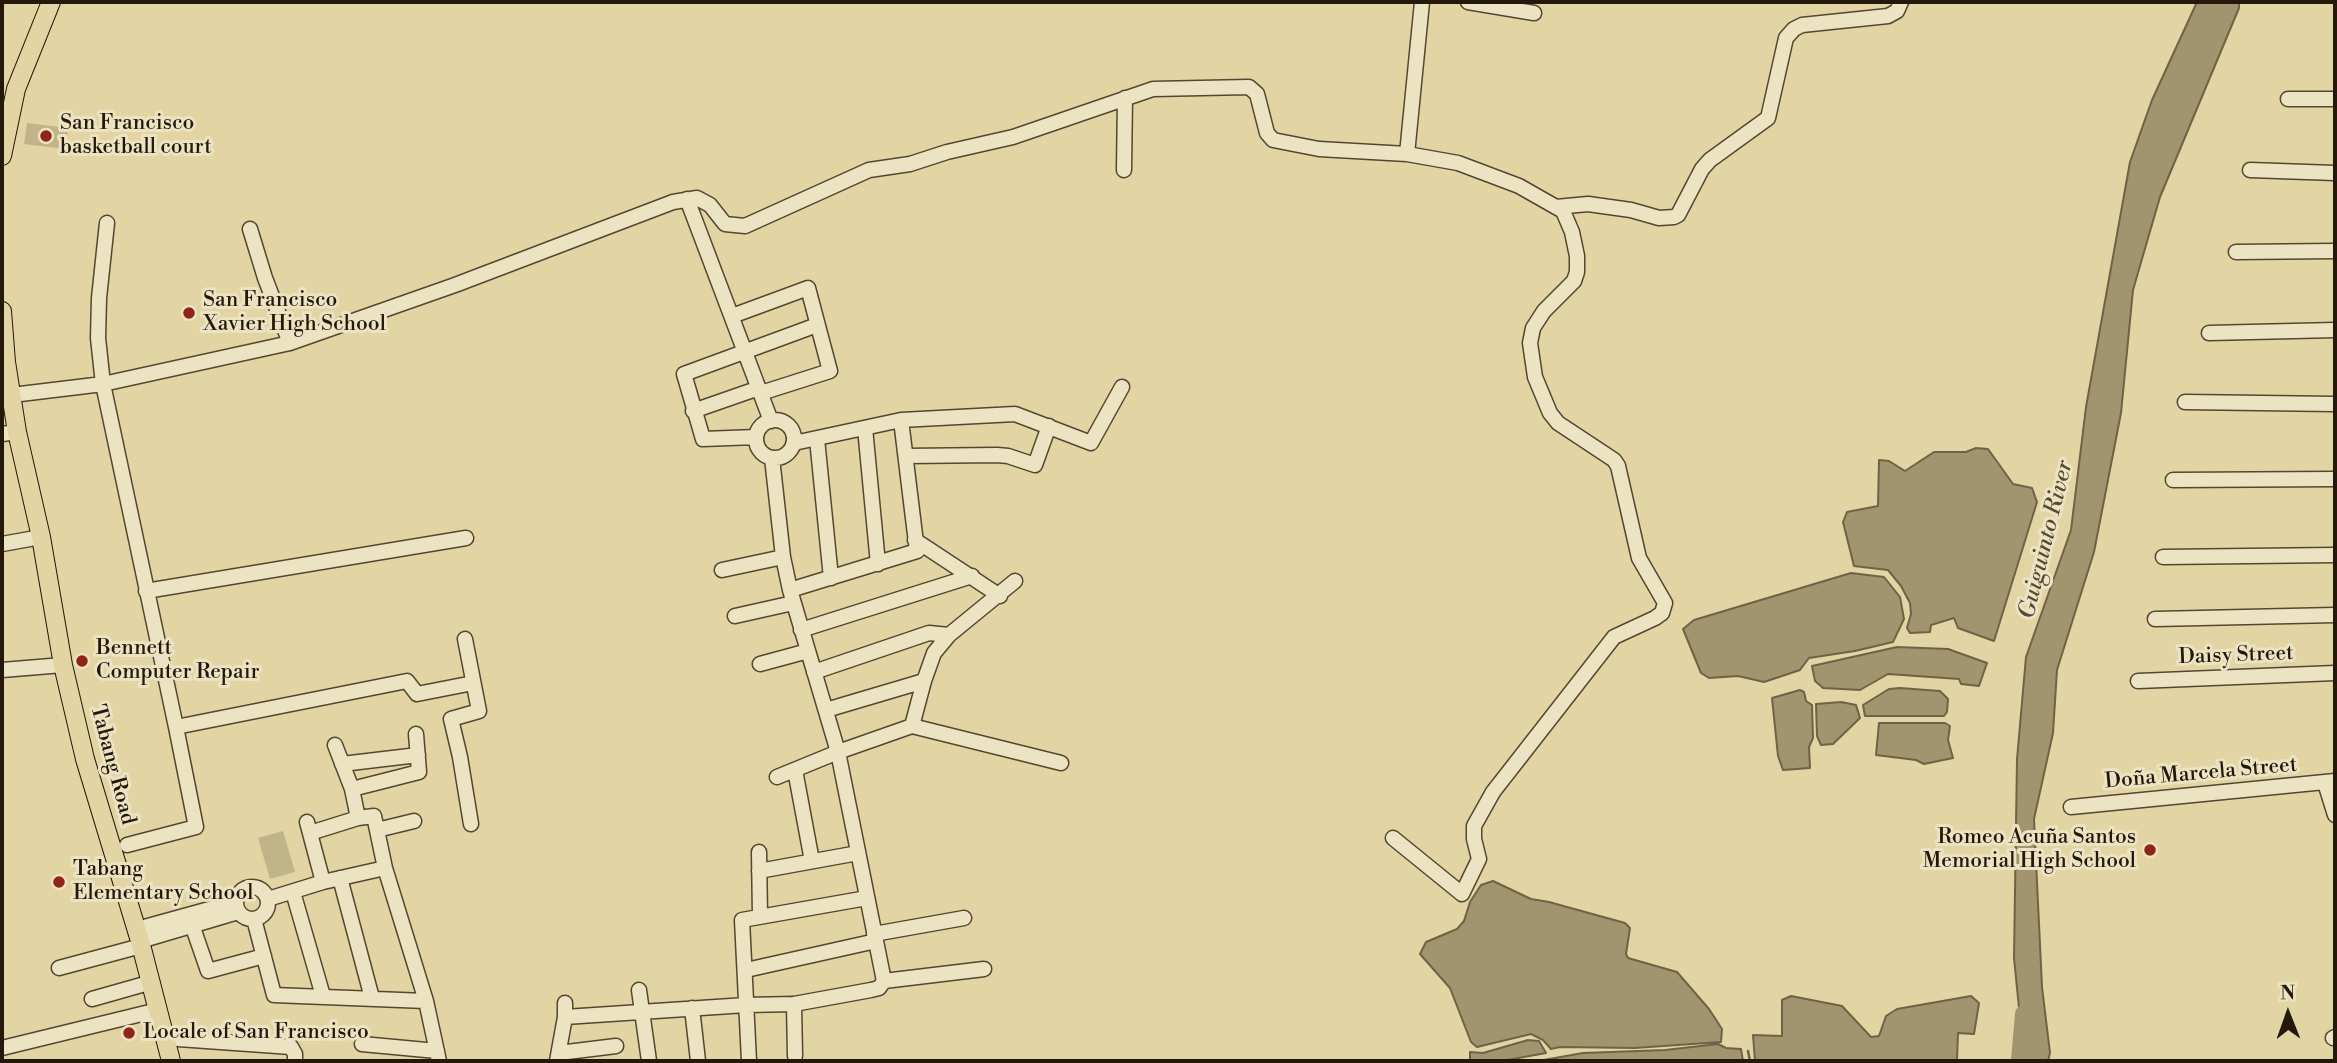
<!DOCTYPE html>
<html>
<head>
<meta charset="utf-8">
<style>
	body { margin:0 }
	#map { position:relative; width:2337px; height:1063px; overflow:hidden; background:#e2d4a3; font-family:"Libre Bodoni",serif }
	canvas { display:block }
	.frame { position:absolute; inset:0; border:4px solid #24180b; pointer-events:none }
	.north { position:absolute; left:2253px; top:979px; width:70px; height:70px; -webkit-text-stroke:5px #ece3c3; paint-order:stroke; rotate:359deg; font-size:19px; font-weight:700; line-height:28px; text-align:center; color:#24180b }
	.north::after { content:''; display:block; margin:auto; width:24px; height:32px; background:#24180b; clip-path:polygon(50% 0,100% 100%,50% 72%,0 100%) }
</style>
</head>
<body>
<div id="map">
<canvas width="2337" height="1063"></canvas>
<div class="frame"></div>
<div class="north">N</div>
</div>
<script>
const ctx = document.querySelector('canvas').getContext('2d');
ctx.lineJoin = 'round';
function paint(path, color) { ctx.fillStyle = color; ctx.fill(path, 'evenodd'); }
const poly = rows => new Path2D(rows.map(r => 'M' + r).join(''));
function stroke(path, color, width, dash) { ctx.strokeStyle = color; ctx.lineWidth = width; ctx.lineCap = dash ? 'butt' : 'round'; ctx.setLineDash(dash || []); ctx.stroke(path); }
function label(font, color, halo, rows, align = 'center') {
  ctx.font = font + ' "Libre Bodoni",serif'; ctx.lineWidth = 6; ctx.setLineDash([]); ctx.textBaseline = 'middle'; ctx.strokeStyle = halo; ctx.fillStyle = color; for (const [text, x, y, turn = 0] of rows) {
    ctx.save(); ctx.translate(x, y); ctx.rotate((+turn || 0) * Math.PI / 180); ctx.textAlign = isNaN(turn) ? turn : align; if (halo) ctx.strokeText(text, 0, 0); ctx.fillText(text, 0, 0); ctx.restore();
  }
}
paint(poly([
	[27,123,68,128,66,149,24,144],
	[283,831,295,872,270,879,258,838]
]), '#c2b489');
const water = poly([
	[2197,2,2239,2,2239,8,2160,197,2133,290,2121,413,2094,552,2057,670,2053,733,2034,819,2042,987,2050,1053,2048,1061,2021,1061,2024,1058,2014,958,2017,759,2026,657,2071,530,2086,407,2130,162,2152,100,2197,2],
	[1976,448,1988,449,2013,484,2032,488,2037,502,1994,641,1958,628,1954,618,1931,625,1930,632,1910,633,1907,628,1911,614,1910,603,1901,586,1888,570,1854,566,1843,522,1847,512,1878,506,1879,460,1889,461,1905,471,1934,452,1966,452,1976,448],
	[1851,573,1884,577,1900,597,1904,619,1893,642,1855,651,1809,658,1800,670,1764,682,1738,676,1709,678,1701,673,1683,629,1694,620,1851,573],
	[1897,647,1948,649,1987,663,1979,686,1961,684,1959,679,1888,674,1860,690,1823,688,1815,681,1812,666,1897,647],
	[1900,688,1940,691,1948,699,1947,712,1944,716,1865,716,1863,705,1889,689,1900,688],
	[1800,690,1804,692,1806,701,1812,705,1813,738,1809,747,1810,768,1783,770,1778,756,1772,698,1800,690],
	[1841,702,1856,705,1860,718,1833,744,1821,745,1817,736,1816,704,1841,702],
	[1879,723,1945,723,1950,726,1948,740,1953,758,1924,764,1916,760,1876,755,1879,723],
	[1493,881,1531,899,1549,902,1625,923,1630,928,1626,954,1628,958,1677,972,1709,1009,1722,1029,1721,1042,1635,1048,1560,1047,1551,1049,1543,1040,1531,1034,1477,1047,1471,1042,1450,988,1420,954,1426,942,1457,929,1464,921,1470,902,1481,885,1493,881],
	[1791,996,1842,1006,1871,1037,1879,1036,1886,1016,1897,1009,1971,996,1979,1003,1974,1034,1958,1033,1957,1061,1755,1061,1753,1035,1782,1036,1782,1000,1791,996],
	[1528,1040,1539,1041,1546,1053,1502,1061,1470,1061,1470,1052,1483,1053,1528,1040],
	[1718,1044,1726,1048,1741,1049,1743,1061,1538,1061,1583,1053,1665,1050,1718,1044]
]);
paint(water, '#a1946f');
stroke(water, '#6f6247', 2);
stroke(poly([
	[1748,1051,1750,1061]
]), '#6f6247', 2.5);
stroke(poly([
	[2020,1061,2024,1014]
]), '#a1946f', 18);
const minor = poly([
	[1468,2,1534,13],
	[2288,99,2335,99],
	[1407,154,1422,2],
	[1124,170,1125,98],
	[2250,170,2335,173],
	[687,199,771,421],
	[1556,207,1588,204,1631,210,1659,218,1674,217,1678,215,1702,169,1710,160,1768,118,1786,38,1794,29,1802,25,1888,16,1897,11,1901,2],
	[107,223,99,298,98,338,103,384,176,727,407,681,417,694,473,683],
	[250,229,265,278,290,343],
	[2236,252,2335,251],
	[732,316,808,288,830,371,761,393],
	[2209,333,2335,330],
	[12,395,103,384,290,343,455,285,673,202,697,198,710,205,725,224,745,226,869,170,910,164,947,152,1013,137,1153,89,1249,87,1257,94,1267,133,1273,140,1319,149,1407,154,1458,163,1519,186,1563,211,1572,232,1577,256,1577,272,1574,281,1544,311,1533,328,1530,343,1535,377,1550,413,1558,423,1614,460,1618,466,1639,558,1665,603,1662,613,1655,618,1614,637,1493,792,1474,826,1474,839,1479,859,1462,894,1393,838],
	[2185,402,2335,404],
	[693,411,759,388],
	'756 439a19 19 0 1 1 38 0a19 19 0 1 1-38 0Z',
	[865,428,878,564],
	[2,434,17,432],
	[756,437,703,439,684,374,817,325],
	[817,439,831,578],
	[794,443,901,420,1015,414,1091,443,1122,387],
	[906,456,997,455,1008,456,1035,465,1049,426],
	[772,458,783,557,790,590,838,752,884,981],
	[2173,480,2335,479],
	[915,540,1000,596],
	[2,544,41,537],
	[2163,557,2335,555],
	[722,570,783,557],
	[790,590,917,551,901,420],
	[146,591,466,538],
	[735,616,793,603],
	[2155,619,2335,615],
	[801,630,972,576],
	[465,639,479,711,451,719,460,757,471,824],
	[760,664,808,651],
	[2,670,63,665],
	[814,672,929,633,949,635],
	[2138,681,2335,673],
	[826,710,924,681],
	[912,726,924,681,934,653,949,635,1015,581],
	[335,745,352,789,358,818],
	[342,764,418,755],
	[795,770,812,861],
	[777,777,838,752,912,726,1061,763],
	[2325,783,2335,815],
	[352,789,419,772,416,734],
	[2071,807,2335,781],
	[307,822,323,882],
	[377,830,414,821],
	[310,833,358,818,374,816,385,868,426,1001],
	[127,845,196,827,176,727],
	[759,852,760,916],
	[759,871,858,853],
	[340,878,372,998],
	'236 903a16 16 0 1 1 32 0a16 16 0 1 1-32 0Z',
	[293,892,323,996],
	[268,899,323,882,385,868],
	[189,916,208,971,264,956],
	[254,919,274,995,426,1001,439,1061],
	[137,929,235,902],
	[874,934,964,918],
	[140,941,238,912],
	[59,968,141,946],
	[746,970,876,941],
	[639,990,649,1061],
	[92,999,152,982],
	[794,1004,795,1056],
	[692,1008,698,1061],
	[565,1017,746,1005,794,1004,871,990,879,988,884,981,984,969],
	[164,1038,291,1047,295,1054,295,1061],
	[2333,1038,2335,1037],
	[362,1044,437,1051],
	[2,1048,158,1010],
	[559,1053,616,1046],
	[557,1061,565,1017,565,1003],
	[749,1061,742,920,867,898]
]);
const major = poly([
	[2,156,16,89,51,2],
	[2,311,6,362,17,432,41,537,63,665,85,759,140,941,171,1061]
]);
stroke(minor, '#544731', 17);
stroke(major, '#24180b', 20);
stroke(minor, '#ece3c3', 14);
stroke(major, '#e2d4a3', 18);
for (const [x, y, r, color] of [
	[46,136,7,"#8f2418"],
	[189,313,7,"#8f2418"],
	[82,661,7,"#8f2418"],
	[2150,850,7,"#8f2418"],
	[59,882,7,"#8f2418"],
	[129,1033,7,"#8f2418"]
]) { const dot = new Path2D(); dot.arc(x, y, r, 0, 2 * Math.PI); ctx.fillStyle = color; ctx.fill(dot); stroke(dot, '#ece3c3', 2.5); }
label('21px', '#24180b', '#ece3c3', [
	["San Francisco",60,124],
	["basketball court",60,148],
	["San Francisco",203,301],
	["Xavier High School",203,325],
	["Bennett",96,649],
	["Computer Repair",96,673],
	["Romeo Acuña Santos",2136,838,"right"],
	["Memorial High School",2136,862,"right"],
	["Tabang",73,870],
	["Elementary School",73,894],
	["Locale of San Francisco",143,1033]
], 'left');
label('21px', '#24180b', '#ece3c3', [
	["Daisy Street",2236,656,-2],
	["Tabang Road",112,765,75],
	["Doña Marcela Street",2201,774,-5]
]);
label('italic 23px', '#564a33', '#ece3c3', [
	["Guiguinto River",2047,540,-76]
]);
</script>
</body>
</html>
